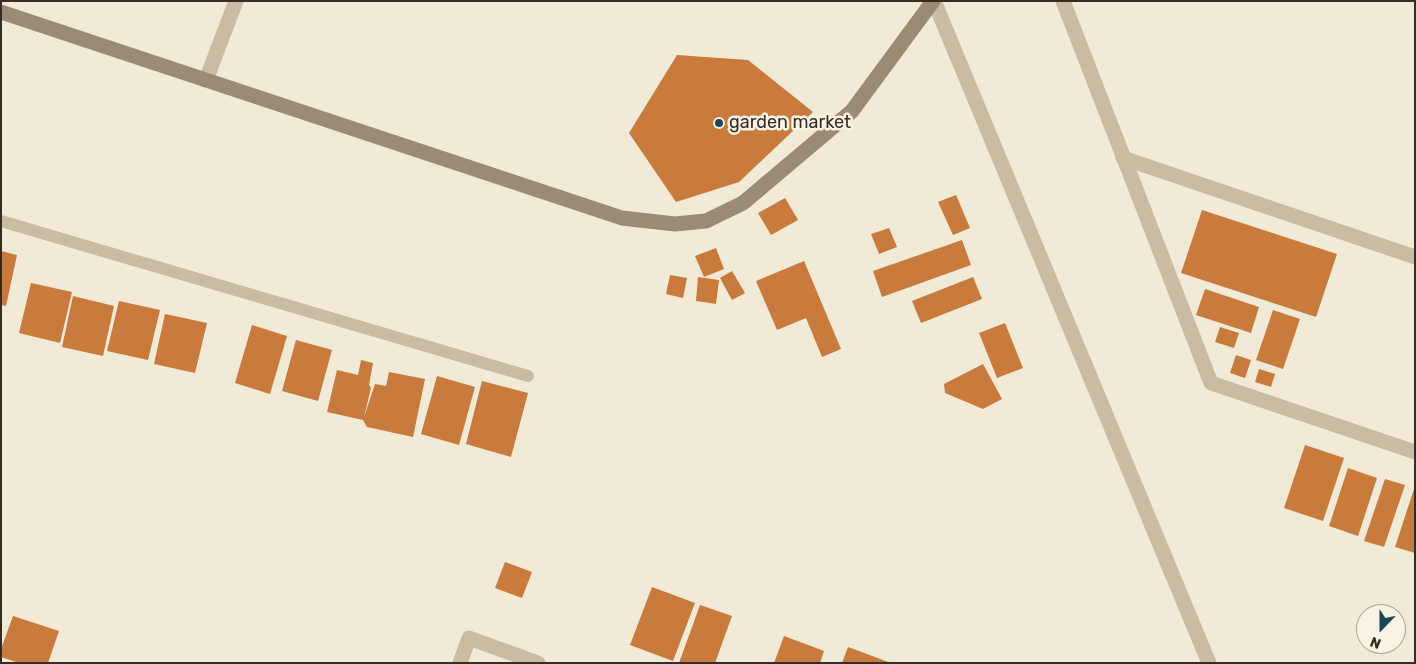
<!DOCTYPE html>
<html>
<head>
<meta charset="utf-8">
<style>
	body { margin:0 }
	#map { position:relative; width:1416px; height:664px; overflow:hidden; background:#f1ead6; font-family:Rubik,sans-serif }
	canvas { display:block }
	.frame { position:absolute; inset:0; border:2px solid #342c25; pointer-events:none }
	.north { position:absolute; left:1356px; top:604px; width:50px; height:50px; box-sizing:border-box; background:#f9f3e3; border:1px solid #aaa397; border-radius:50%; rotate:202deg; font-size:14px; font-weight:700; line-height:20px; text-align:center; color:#342c25 }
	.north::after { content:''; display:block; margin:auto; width:18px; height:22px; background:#1a4656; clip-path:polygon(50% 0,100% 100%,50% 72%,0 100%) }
</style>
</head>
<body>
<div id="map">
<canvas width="1416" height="664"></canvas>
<div class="frame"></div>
<div class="north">N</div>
</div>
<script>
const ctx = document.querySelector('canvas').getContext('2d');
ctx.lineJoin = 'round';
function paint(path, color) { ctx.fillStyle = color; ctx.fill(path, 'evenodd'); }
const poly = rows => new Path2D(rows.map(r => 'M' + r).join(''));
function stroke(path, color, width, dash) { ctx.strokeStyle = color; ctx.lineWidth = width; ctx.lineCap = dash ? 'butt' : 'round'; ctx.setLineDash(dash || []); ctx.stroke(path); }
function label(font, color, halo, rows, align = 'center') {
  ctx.font = font + ' Rubik,sans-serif'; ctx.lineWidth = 5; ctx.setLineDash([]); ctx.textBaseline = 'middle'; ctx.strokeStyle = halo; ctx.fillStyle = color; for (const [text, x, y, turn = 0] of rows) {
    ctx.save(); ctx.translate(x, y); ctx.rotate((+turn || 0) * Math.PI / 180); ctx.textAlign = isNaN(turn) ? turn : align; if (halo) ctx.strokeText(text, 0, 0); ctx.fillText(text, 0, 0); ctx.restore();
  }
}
paint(poly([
	[677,55,748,60,813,112,739,182,676,202,629,133],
	[956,195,970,228,953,235,938,202],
	[785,198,798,220,771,235,758,213],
	[1202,210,1337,254,1316,317,1181,273],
	[889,228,897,247,879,254,871,234],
	[962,240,971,265,882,297,873,271],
	[716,248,724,269,704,277,695,256],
	[1,251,17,255,6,306,1,305],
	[804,261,841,349,822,357,806,318,777,330,756,281],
	[732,271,745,293,732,300,720,278],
	[670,275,687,278,683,298,666,294],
	[698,277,719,280,716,304,696,301],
	[973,277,982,299,921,323,912,301],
	[31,283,72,292,60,343,19,333],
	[1205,289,1259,307,1251,333,1196,315],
	[73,296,114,306,103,356,62,347],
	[119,301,160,310,148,360,107,351],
	[1273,310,1300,319,1283,369,1256,360],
	[165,314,207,323,195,373,154,364],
	[1005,323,1023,368,997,378,979,333],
	[252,325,287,336,270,394,235,383],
	[1220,327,1239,333,1234,348,1215,342],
	[296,340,332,350,318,401,282,391],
	[1236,355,1251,360,1245,378,1230,373],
	[361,360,373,363,369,385,371,388,364,417,375,384,386,386,389,372,425,379,413,437,367,427,363,420,327,412,337,370,358,375],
	[983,364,1002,399,983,409,945,393,944,384],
	[1259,369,1275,374,1271,387,1255,382],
	[437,376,475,387,459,445,421,434],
	[482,381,528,393,511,457,466,444],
	[1305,445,1344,458,1323,521,1284,508],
	[1348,468,1377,478,1358,536,1329,526],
	[1385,479,1405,485,1384,547,1364,541],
	[1414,489,1415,489,1415,553,1395,547],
	[505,562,532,572,522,598,495,588],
	[652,587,695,603,673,661,630,645],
	[700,605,732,616,715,663,679,663],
	[13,616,59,631,48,663,19,663,1,657,1,649],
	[784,636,824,651,820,663,774,663],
	[848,647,891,663,842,663]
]), '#c97a3d');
stroke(poly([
	[1,221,528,376]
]), '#c9bca3', 12);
stroke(poly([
	[934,1,1209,663],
	[1063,1,1211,383,1415,452],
	[206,80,236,1],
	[1123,158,1415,257],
	[460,663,469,638,538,663]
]), '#c9bca3', 15);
stroke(poly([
	[1,12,622,218,675,224,706,221,743,203,852,111,933,1]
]), '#9c8b74', 15);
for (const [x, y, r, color] of [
	[719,123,5,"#1a4656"]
]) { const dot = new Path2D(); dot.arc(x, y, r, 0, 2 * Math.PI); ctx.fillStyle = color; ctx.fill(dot); stroke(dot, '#f9f3e3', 2); }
label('18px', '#342c25', '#f9f3e3', [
	["garden market",729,123]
], 'left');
</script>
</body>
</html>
